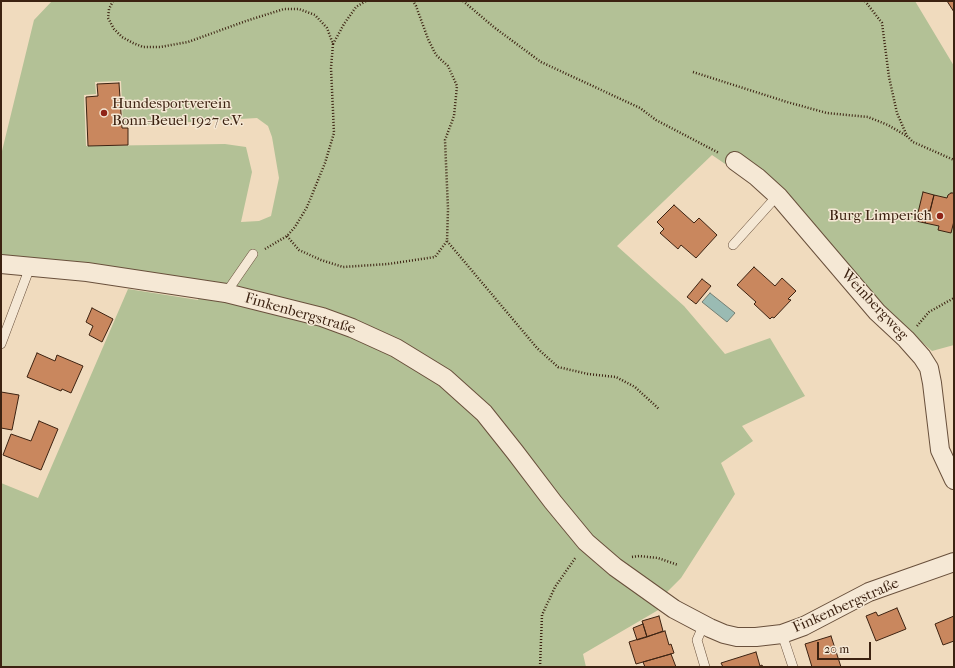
<!DOCTYPE html>
<html>
<head>
<meta charset="utf-8">
<style>
	body { margin:0 }
	#map { position:relative; width:955px; height:668px; overflow:hidden; background:#f0dbbe; font-family:"IM FELL French Canon",serif }
	canvas { display:block }
	.frame { position:absolute; inset:0; border:2px solid #3c2211; pointer-events:none }
	.scale { position:absolute; left:817px; top:642px; width:54px; height:18px; box-sizing:border-box; border:2px solid #3c2211; border-top:0; padding-left:5px; font-size:12px; line-height:14px; white-space:nowrap; color:#3c2211; -webkit-text-stroke:3px #f5e8d5; paint-order:stroke }
</style>
</head>
<body>
<div id="map">
<canvas width="955" height="668"></canvas>
<div class="frame"></div>
<div class="scale">20 m</div>
</div>
<script>
const ctx = document.querySelector('canvas').getContext('2d');
ctx.lineJoin = 'round';
function paint(path, color) { ctx.fillStyle = color; ctx.fill(path, 'evenodd'); }
const poly = rows => new Path2D(rows.map(r => 'M' + r).join(''));
function stroke(path, color, width, dash) { ctx.strokeStyle = color; ctx.lineWidth = width; ctx.lineCap = dash ? 'butt' : 'round'; ctx.setLineDash(dash || []); ctx.stroke(path); }
function label(font, color, halo, rows, align = 'center') {
  ctx.font = font + ' "IM FELL French Canon",serif'; ctx.lineWidth = 3; ctx.setLineDash([]); ctx.textBaseline = 'middle'; ctx.strokeStyle = halo; ctx.fillStyle = color; for (const [text, x, y, turn = 0] of rows) {
    ctx.save(); ctx.translate(x, y); ctx.rotate((+turn || 0) * Math.PI / 180); ctx.textAlign = isNaN(turn) ? turn : align; if (halo) ctx.strokeText(text, 0, 0); ctx.fillText(text, 0, 0); ctx.restore();
  }
}
paint(poly([
	[52,1,915,1,954,66,954,345,932,351,870,297,771,178,734,170,712,155,617,246,684,306,725,354,770,338,805,396,742,426,753,441,721,463,735,494,681,578,667,592,660,609,583,654,586,667,1,667,1,483,38,498,128,289,198,300,202,283,1,255,2,151,34,20],
	[121,81,123,126,257,118,268,126,272,137,279,178,271,216,259,221,241,222,252,172,246,147,225,144,86,146,84,95,96,94,95,82]
]), '#b3c196');
const water = poly([
	[710,293,735,313,727,322,702,302,710,293]
]);
paint(water, '#9abbb3');
stroke(water, '#747e72', 1);
const building = poly([
	[947,1,954,1,954,12,947,1],
	[119,83,122,128,128,128,128,145,88,146,86,97,98,96,97,84,119,83],
	[923,192,934,195,930,211,928,211,925,223,916,221,923,192],
	[951,193,954,193,954,221,951,233,938,230,939,226,925,223,928,211,930,211,934,195,947,198,948,195,951,193],
	[674,205,694,223,699,218,717,235,696,258,681,245,678,249,660,233,664,229,657,222,674,205],
	[754,267,775,286,782,278,796,291,788,299,791,300,774,318,772,317,770,319,754,304,756,302,737,285,754,267],
	[702,279,711,286,696,304,687,297,702,279],
	[92,308,113,319,102,342,89,335,93,326,86,322,92,308],
	[37,353,55,361,57,355,83,366,71,393,62,389,61,391,27,377,37,353],
	[1,392,19,395,12,430,1,428,1,392],
	[39,421,58,429,41,470,3,455,11,434,31,441,39,421],
	[897,608,906,629,876,641,866,616,876,612,878,616,897,608],
	[659,616,663,631,647,637,642,621,659,616],
	[954,616,954,641,943,645,935,624,954,616],
	[643,624,647,637,637,640,633,628,643,624],
	[665,631,669,645,671,644,674,653,636,664,629,642,665,631],
	[831,636,841,667,812,667,805,644,831,636],
	[756,652,760,666,762,665,763,667,723,667,721,663,756,652],
	[671,654,676,667,678,667,645,667,643,662,671,654]
]);
paint(building, '#c9875e');
stroke(building, '#3c2211', 1);
const service = poly([
	[733,245,777,196],
	[226,293,253,254],
	[1,344,30,267],
	[704,624,697,640,705,667],
	[782,634,793,667]
]);
const minor = poly([
	[735,161,757,177,779,197,877,312,906,339,922,357,929,368,932,383,940,450,954,480],
	[1,264,87,272,226,293,322,317,352,328,396,348,445,378,484,413,515,452,553,502,586,542,615,567,674,609,710,628,724,634,737,637,756,637,782,634,804,626,869,592,954,562]
]);
stroke(service, '#69503c', 10);
stroke(minor, '#69503c', 20);
stroke(poly([
	[113,1,109,9,108,18,114,29,122,37,133,43,143,47,160,47,188,42,246,21,284,9,299,9,315,15,327,28,333,44,331,68,334,133,325,163,307,207,295,227,287,236,265,249],
	[463,1,495,28,541,62,640,108,656,120,719,153],
	[865,1,882,23,889,77,897,113,907,136,913,142,954,160],
	[333,44,344,24,356,7,366,1],
	[693,72,787,102,827,113,868,117,888,125,907,136],
	[287,236,299,250,321,260,343,267,388,264,435,257,447,241,448,209,445,140,454,116,457,86,448,66,436,55,428,39,416,6,413,1],
	[447,241,537,348,558,367,588,374,616,377,635,387,659,409],
	[917,326,929,312,954,298],
	[632,557,639,556,658,558,678,565],
	[540,667,542,615,555,587,576,557]
]), '#3c2211', 2.5, [1, 2]);
stroke(service, '#f5e8d5', 9);
stroke(minor, '#f5e8d5', 18);
for (const [x, y, r, color] of [
	[104,113,4,"#8f2418"],
	[940,216,4,"#8f2418"]
]) { const dot = new Path2D(); dot.arc(x, y, r, 0, 2 * Math.PI); ctx.fillStyle = color; ctx.fill(dot); stroke(dot, '#f5e8d5', 1.5); }
label('15px', '#3c2211', '#f5e8d5', [
	["Hundesportverein",112,104],
	["Bonn-Beuel 1927 e.V.",112,121],
	["Burg Limperich",932,216,"right"]
], 'left');
label('15px', '#3c2211', '#f5e8d5', [
	["Weinbergweg",874,305,47],
	["Finkenbergstraße",300,314,16],
	["Finkenbergstraße",846,606,-24]
]);
</script>
</body>
</html>
